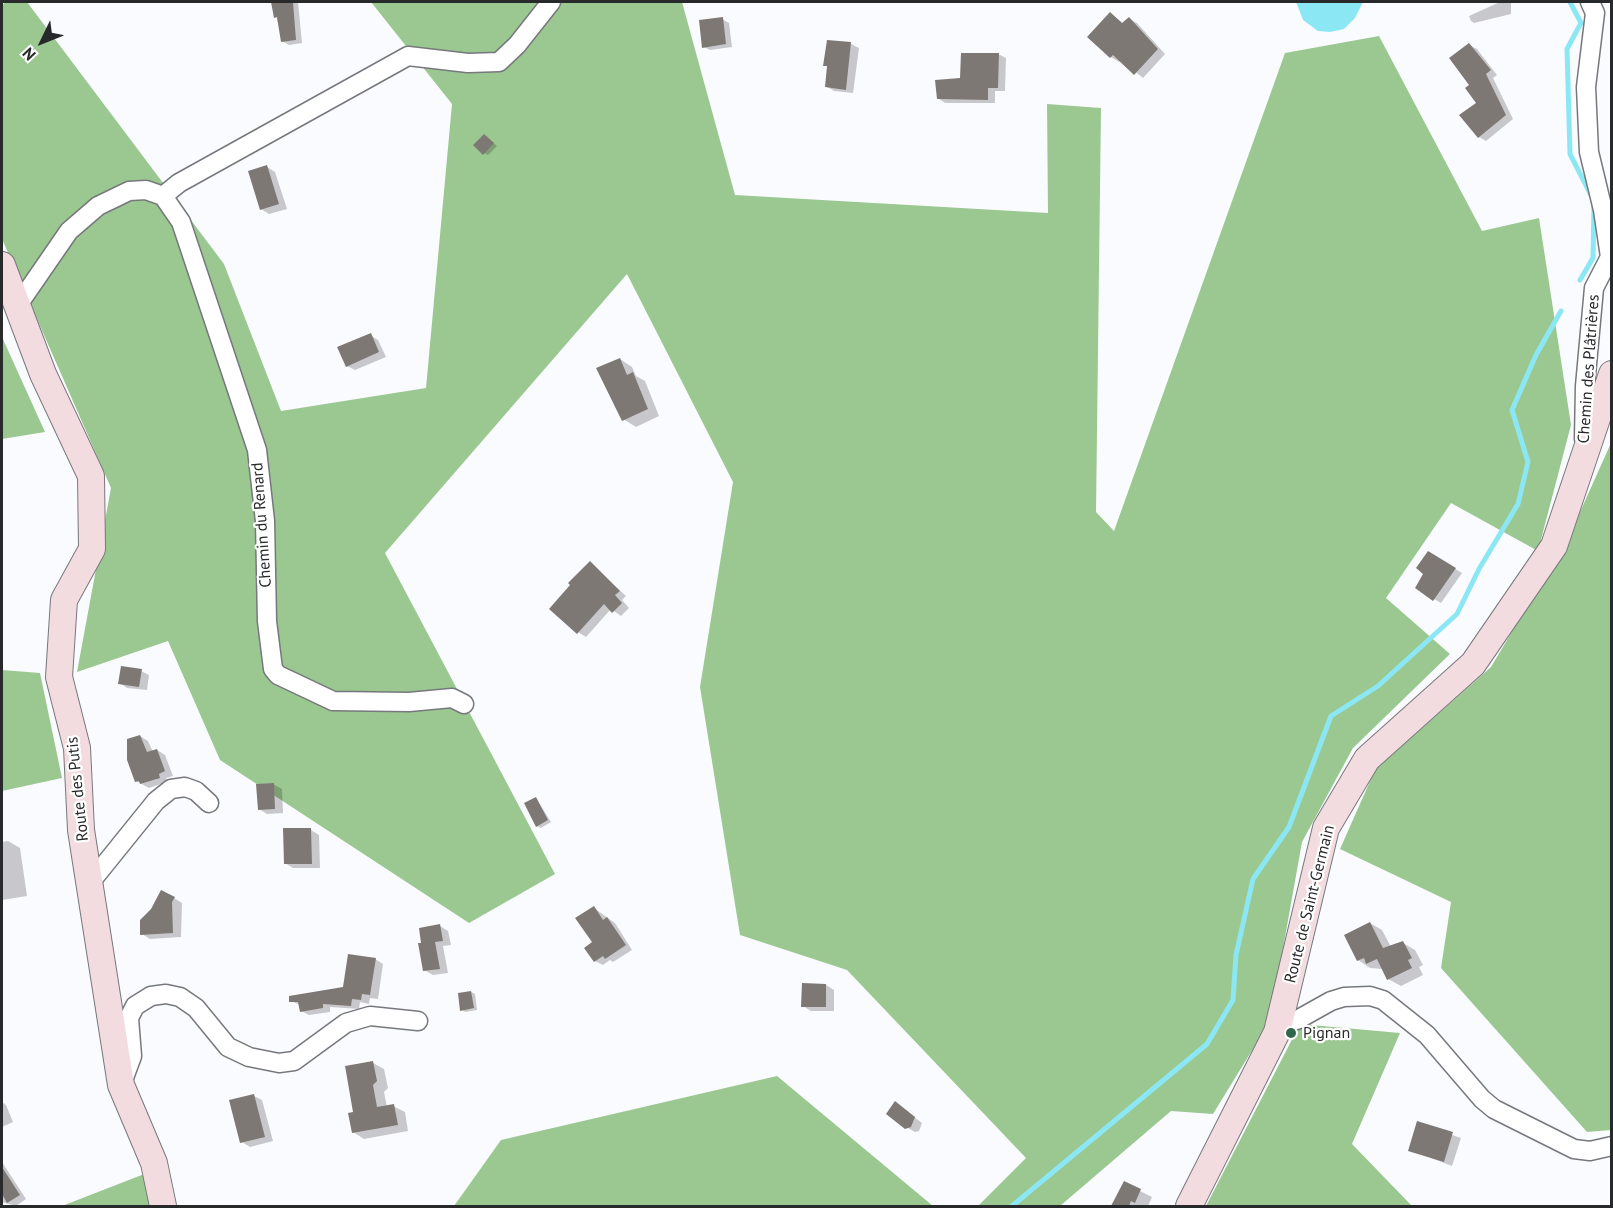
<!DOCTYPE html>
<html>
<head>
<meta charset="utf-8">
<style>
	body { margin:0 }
	#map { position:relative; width:1613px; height:1208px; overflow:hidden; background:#fafbff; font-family:"PT Sans",sans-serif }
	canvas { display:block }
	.frame { position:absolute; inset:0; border:3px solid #28292b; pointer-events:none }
	.north { position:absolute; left:12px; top:12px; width:60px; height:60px; -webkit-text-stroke:4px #fff; paint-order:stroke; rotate:227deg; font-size:16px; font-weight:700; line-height:24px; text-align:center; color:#28292b }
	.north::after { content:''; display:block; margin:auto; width:21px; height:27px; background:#28292b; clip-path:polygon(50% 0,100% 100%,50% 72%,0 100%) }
</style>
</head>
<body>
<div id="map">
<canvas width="1613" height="1208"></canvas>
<div class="frame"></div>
<div class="north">N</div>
</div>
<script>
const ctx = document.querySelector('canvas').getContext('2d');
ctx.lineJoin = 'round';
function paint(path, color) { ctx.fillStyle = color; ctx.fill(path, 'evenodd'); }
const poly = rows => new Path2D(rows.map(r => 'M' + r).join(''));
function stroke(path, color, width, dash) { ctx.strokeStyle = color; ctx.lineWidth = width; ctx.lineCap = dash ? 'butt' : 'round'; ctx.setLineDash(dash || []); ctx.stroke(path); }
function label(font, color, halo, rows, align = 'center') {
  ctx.font = font + ' "PT Sans",sans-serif'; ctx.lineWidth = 4.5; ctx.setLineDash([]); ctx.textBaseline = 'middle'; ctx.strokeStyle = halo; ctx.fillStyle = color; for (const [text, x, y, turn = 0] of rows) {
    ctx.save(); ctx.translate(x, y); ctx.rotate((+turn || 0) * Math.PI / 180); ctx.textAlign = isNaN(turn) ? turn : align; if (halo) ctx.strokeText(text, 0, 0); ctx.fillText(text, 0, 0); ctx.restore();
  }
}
paint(poly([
	[5,2,27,2,224,264,281,411,426,388,452,104,371,2,682,2,735,195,1048,213,1047,104,1101,108,1096,512,1114,531,1285,53,1379,36,1482,231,1539,218,1571,425,1538,551,1451,503,1386,598,1450,654,1353,748,1302,842,1270,1021,1213,1114,1171,1111,1060,1206,978,1206,1026,1158,847,970,740,935,700,687,733,482,627,274,385,553,555,874,469,923,220,760,168,641,77,672,111,488,2,239,2,6],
	[2,337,45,432,2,439],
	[1611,443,1611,1130,1587,1132,1441,968,1451,902,1340,849,1375,770,1491,667,1571,532],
	[2,670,40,673,62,778,2,791],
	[1300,1024,1400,1033,1352,1144,1412,1206,1206,1206],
	[777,1076,933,1206,454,1206,501,1140],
	[152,1171,151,1206,62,1206]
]), '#9bc891');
paint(poly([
	[1296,2,1363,2,1355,18,1344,29,1330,32,1318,31,1303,20]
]), '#8ce7f5');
paint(poly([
	[273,2,298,2,302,43,289,45,282,41],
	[1500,2,1511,2,1511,14,1474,23,1471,21,1469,16],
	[1111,14,1124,24,1129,19,1137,23,1165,54,1143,78,1121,60,1119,62,1111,57,1089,37],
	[722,19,729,23,732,47,710,50,704,47],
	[828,42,851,44,859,48,853,93,834,91,826,86,828,67,825,65],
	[1469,45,1477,49,1497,75,1493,78,1513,119,1486,141,1479,137,1462,116,1478,103,1471,85],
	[998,54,1006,58,1005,91,995,91,995,103,945,103,938,98],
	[484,135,497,146,488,155,484,153],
	[267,167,275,172,287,209,269,214,261,209],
	[370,335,378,340,386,357,355,370,347,366],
	[620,359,632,367,636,376,645,381,659,416,636,427,623,419],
	[1429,553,1462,573,1441,603,1434,599,1425,574],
	[590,563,626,596,622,600,629,608,621,616,611,609,586,637,578,632],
	[141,671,149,675,147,690,127,688,120,683],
	[140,736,148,741,153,752,157,750,165,755,173,776,166,778,167,782,149,788,136,781],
	[273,784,282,789,283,813,267,814,259,809],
	[536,798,551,822,541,828,537,826],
	[311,830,319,835,320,868,293,868,285,863],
	[8,841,20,848,27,896,2,900,2,842],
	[174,898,182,903,181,937,150,939,142,934],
	[594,908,615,923,632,950,613,962,610,960,603,965,595,961],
	[1370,923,1382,930,1391,947,1403,943,1415,950,1423,965,1419,967,1423,975,1401,986,1388,979,1383,969,1370,968,1358,960],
	[440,926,448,931,451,945,443,946,448,973,433,975,424,970],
	[375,959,383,964,378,999,370,998,369,1004,360,1002,359,1009,330,1007,330,1012,309,1015,301,1011,300,1005,291,1001,345,988],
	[826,985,834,990,834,1011,811,1011,803,1006],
	[471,992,475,994,477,1010,465,1012,462,1010],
	[373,1063,384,1069,388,1088,384,1092,387,1107,393,1106,405,1112,408,1131,364,1139,353,1132,355,1113],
	[254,1096,262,1100,273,1141,250,1147,242,1142],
	[2,1102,6,1105,13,1122,2,1127],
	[896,1103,922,1123,919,1131,915,1132,906,1127],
	[1418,1123,1461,1138,1452,1166,1410,1150],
	[2,1162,26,1199,16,1206,2,1202],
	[1124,1183,1152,1197,1148,1206,1113,1206]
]), '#0003');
stroke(poly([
	[1570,2,1581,23,1567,49,1570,154,1591,195],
	[1580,280,1593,258,1594,204],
	[1012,1206,1207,1044,1233,1000,1236,955,1253,879,1289,827,1331,716,1378,686,1457,614,1479,569,1518,504,1528,462,1512,410,1536,355,1561,311]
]), '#8ce7f5', 5);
paint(poly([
	[271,2,293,2,296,40,281,42,277,17,274,18],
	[1110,12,1122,23,1129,17,1158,49,1134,75,1113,55,1110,58,1087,37],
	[723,17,726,44,702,48,699,20],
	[827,40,851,42,846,90,825,87,827,66,823,66],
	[1469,43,1491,70,1486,74,1506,115,1478,138,1459,115,1476,103,1465,88,1469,85,1449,58],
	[961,53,999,53,998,88,988,88,988,100,937,99,935,80,960,78],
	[484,134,494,143,483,155,473,145],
	[267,165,279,204,260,210,248,171],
	[371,333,379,352,346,367,337,347],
	[620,358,627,375,633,372,648,409,622,421,596,368],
	[1428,551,1456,568,1433,601,1415,588,1423,574,1416,568],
	[590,561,620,591,615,595,622,603,612,613,604,604,577,634,549,609,570,585,568,583],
	[121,666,142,669,139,687,118,684],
	[140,735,147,752,157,749,165,771,159,774,160,778,140,784,139,781,135,782,127,760,127,739],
	[274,783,275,809,258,810,256,784],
	[536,797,548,820,536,827,524,803],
	[283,828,311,828,312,864,284,864],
	[161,890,175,897,172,902,173,933,140,935,140,920,151,909],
	[594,906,603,920,607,917,626,945,605,959,603,956,594,962,584,948,592,942,575,918],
	[1370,922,1383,948,1403,941,1412,958,1408,960,1412,968,1387,980,1377,959,1366,964,1364,958,1357,961,1344,935],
	[440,924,443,941,435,942,440,969,423,971,418,943,421,943,419,928],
	[348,954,376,958,370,995,362,994,361,1000,352,999,351,1006,323,1004,323,1008,300,1012,298,1002,289,1002,289,996,343,987],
	[802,983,826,984,826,1007,801,1007],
	[471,991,474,1008,460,1011,458,993],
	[373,1061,377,1081,373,1085,377,1107,394,1104,398,1125,352,1133,348,1113,353,1112,345,1066],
	[254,1094,265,1137,240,1143,229,1100],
	[895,1101,915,1117,911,1127,905,1129,886,1114],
	[1417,1121,1453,1132,1444,1162,1408,1151],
	[2,1167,20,1195,7,1203,2,1194],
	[1124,1181,1141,1189,1135,1203,1131,1201,1129,1206,1111,1206]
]), '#7d7874');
const street = poly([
	[163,196,181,222,257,450,265,521,267,621,273,669,278,675,333,701,409,702,452,698,464,704],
	[18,305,69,231,98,206,129,191,146,190,163,196,179,183,408,56,468,63,499,62,517,45,551,2],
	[1584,439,1585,386,1594,288,1610,257,1603,210,1589,152,1586,87,1595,13,1590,2],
	[89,884,156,801,171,789,185,787,196,791,209,803],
	[1281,1020,1297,1020,1331,1001,1344,997,1370,996,1383,1000,1427,1035,1482,1099,1494,1109,1574,1149,1590,1151,1612,1146],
	[122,1083,132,1056,129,1018,135,1006,151,996,166,994,180,997,196,1008,228,1047,249,1057,279,1063,294,1061,346,1023,370,1016,418,1021]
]);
const secondary = poly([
	[2,265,43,374,91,476,92,549,64,600,59,677,77,748,81,830,121,1085,154,1163,163,1206],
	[1189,1206,1277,1032,1326,828,1367,759,1473,664,1554,546,1612,374]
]);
stroke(street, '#77787d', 21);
stroke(secondary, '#77787d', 28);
stroke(street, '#fff', 18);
stroke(secondary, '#f3dcdf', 26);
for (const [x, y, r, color] of [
	[1291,1033,6,"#31674d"]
]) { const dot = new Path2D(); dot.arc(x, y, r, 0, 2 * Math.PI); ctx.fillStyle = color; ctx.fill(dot); stroke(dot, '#fff', 2); }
label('16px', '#28292b', '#fff', [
	["Chemin des Plâtrières",1589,369,-86],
	["Chemin du Renard",262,525,-94],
	["Route des Putis",78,789,-96],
	["Route de Saint-Germain",1310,904,-76]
]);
label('16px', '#28292b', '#fff', [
	["Pignan",1303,1033]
], 'left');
</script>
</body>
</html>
